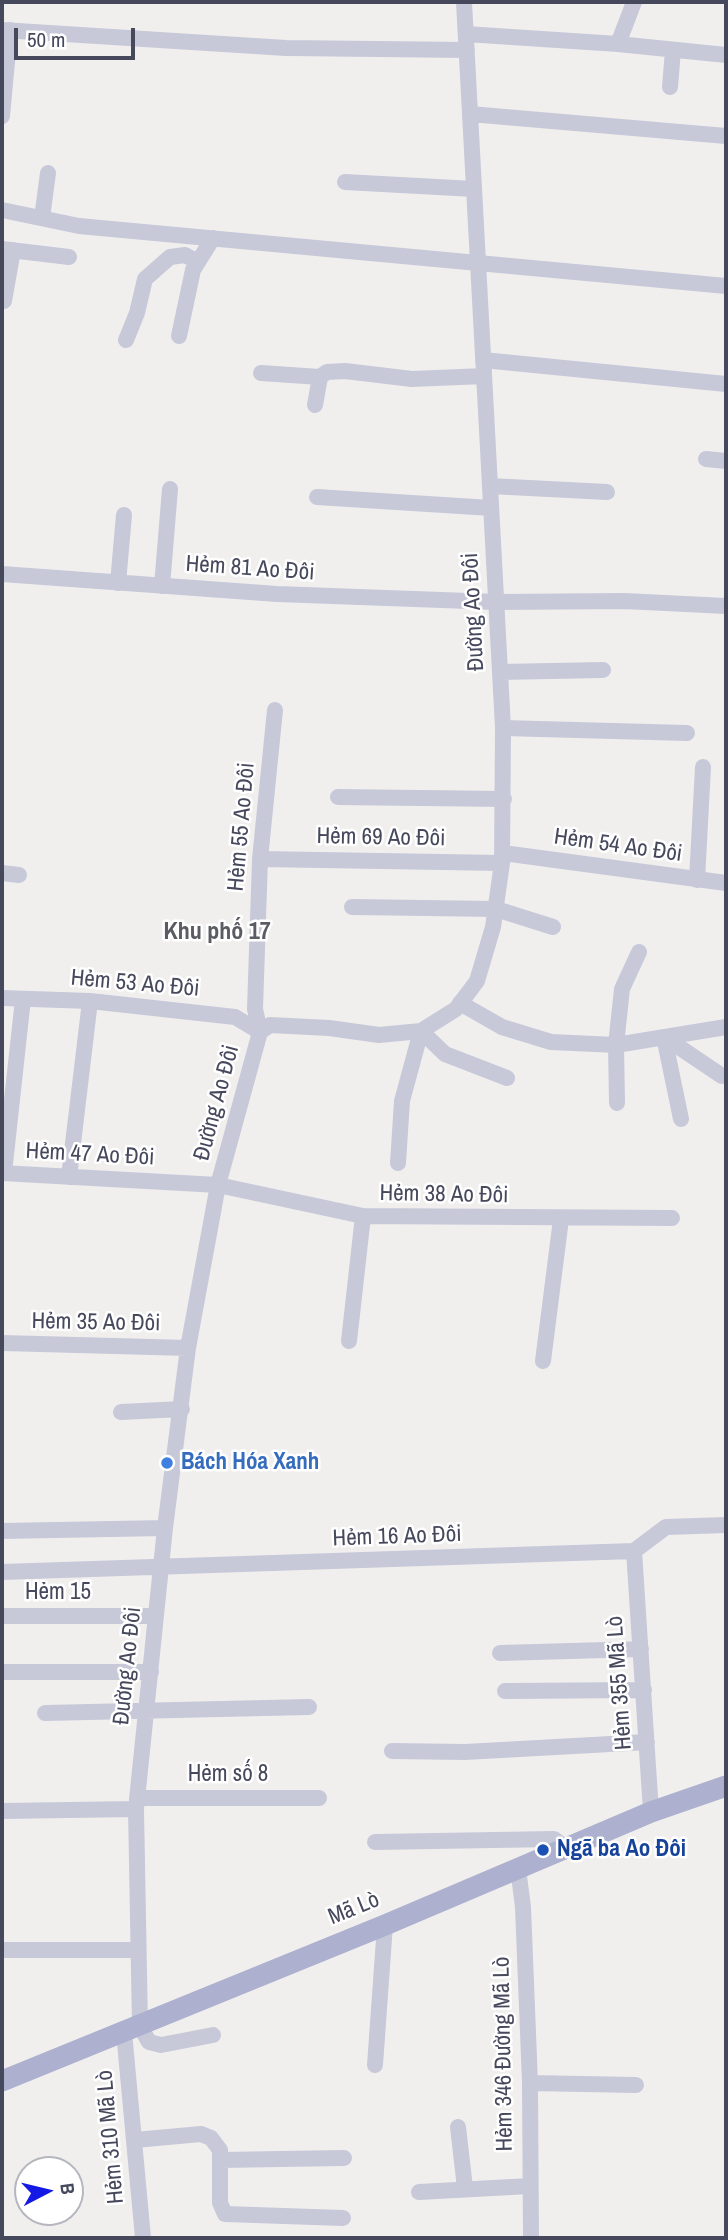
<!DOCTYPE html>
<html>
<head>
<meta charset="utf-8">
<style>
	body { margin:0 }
	#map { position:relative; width:728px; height:2240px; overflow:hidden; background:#f1efee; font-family:"Archivo Narrow",sans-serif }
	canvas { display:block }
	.frame { position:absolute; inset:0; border:4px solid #46485c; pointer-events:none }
	.north { position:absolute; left:14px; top:2156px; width:70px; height:70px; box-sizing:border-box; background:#fff; border:2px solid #b5b6be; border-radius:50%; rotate:83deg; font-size:19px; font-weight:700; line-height:28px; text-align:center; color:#46485c }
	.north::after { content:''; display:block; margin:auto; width:24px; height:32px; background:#1519e4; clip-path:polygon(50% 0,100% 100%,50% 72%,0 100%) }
	.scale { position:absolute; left:14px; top:28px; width:121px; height:32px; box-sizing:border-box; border:4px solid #46485c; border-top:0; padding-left:9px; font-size:21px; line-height:24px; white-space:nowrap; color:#46485c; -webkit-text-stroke:5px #fff; paint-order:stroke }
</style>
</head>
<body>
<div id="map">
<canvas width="728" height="2240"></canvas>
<div class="frame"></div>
<div class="north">B</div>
<div class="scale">50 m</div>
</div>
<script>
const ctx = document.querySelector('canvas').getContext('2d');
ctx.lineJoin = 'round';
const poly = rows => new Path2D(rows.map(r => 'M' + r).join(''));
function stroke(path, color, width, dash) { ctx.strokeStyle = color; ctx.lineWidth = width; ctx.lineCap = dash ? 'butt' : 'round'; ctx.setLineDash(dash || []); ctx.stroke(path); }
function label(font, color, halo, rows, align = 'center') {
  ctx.font = font + ' "Archivo Narrow",sans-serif'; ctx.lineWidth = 5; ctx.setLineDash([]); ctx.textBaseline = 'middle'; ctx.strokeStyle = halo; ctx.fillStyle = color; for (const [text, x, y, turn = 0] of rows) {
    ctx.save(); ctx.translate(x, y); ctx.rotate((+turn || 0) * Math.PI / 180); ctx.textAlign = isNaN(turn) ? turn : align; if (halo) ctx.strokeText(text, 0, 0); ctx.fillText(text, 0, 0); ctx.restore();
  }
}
stroke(poly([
	[2,30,286,48,467,50],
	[466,34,618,44,634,2],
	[618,44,726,55],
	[670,87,673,50],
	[470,114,726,136],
	[2,116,10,30],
	[345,182,474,189],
	[2,210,79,226,726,286],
	[42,218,48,173],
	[2,249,69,257],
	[4,301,13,250],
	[179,336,193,270,213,238],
	[126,340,137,313,145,279,170,257,185,255,198,262],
	[483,360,726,384],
	[261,373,320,377],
	[315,405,320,377,327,372,345,371,412,379,484,376],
	[706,459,726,461],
	[490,486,607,492],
	[317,497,491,508],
	[2,574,277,594,496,602,624,601,726,606],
	[118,583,124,515],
	[162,586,170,489],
	[500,672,603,670],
	[503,728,687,733],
	[338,797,504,799],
	[503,853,726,883],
	[260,859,502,863],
	[2,873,19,875],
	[697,880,703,767],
	[352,907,496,909,553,927],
	[2,998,90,1001,235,1017,260,1032],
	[460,1003,502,1027,551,1042,616,1045,726,1027],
	[260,1032,255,1009,260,859,275,710],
	[664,1037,681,1119],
	[664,1037,722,1076],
	[617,1103,616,1045,622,989,639,952],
	[398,1163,402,1101,421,1031,445,1054,507,1078],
	[2,1173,218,1185,363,1216,672,1218],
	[4,1173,23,999],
	[69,1177,90,1001],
	[349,1341,363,1216],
	[2,1343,188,1348],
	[543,1361,561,1219],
	[121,1412,182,1409],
	[2,1531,165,1528],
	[634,1551,651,1812],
	[634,1551,666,1527,726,1525],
	[2,1572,634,1551],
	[2,1616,156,1616],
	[500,1653,641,1649],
	[2,1672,151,1672],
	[505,1691,644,1690],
	[45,1713,309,1707],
	[392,1751,465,1752,647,1742],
	[138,1798,319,1798],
	[2,1811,136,1809],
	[375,1842,554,1839,566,1848],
	[518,1868,523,1907,530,2083,531,2238],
	[2,1950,137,1950],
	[124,2032,143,2238],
	[213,2035,161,2045,149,2042,140,2026,136,1809,165,1528,188,1348,218,1185,260,1032,270,1025,329,1028,379,1035,421,1031,456,1009,477,981,493,927,502,863,503,728,464,2],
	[375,2065,385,1925],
	[530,2083,636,2085],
	[458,2127,465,2188],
	[135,2140,201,2134,211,2138,220,2150,220,2203,225,2214,343,2218],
	[220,2160,344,2158],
	[419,2192,530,2186]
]), '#c7c9d9', 16);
stroke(poly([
	[2,2081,385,1925,651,1812,726,1786]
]), '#adb0ce', 21);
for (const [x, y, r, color] of [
	[167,1463,7,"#3f7fe0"],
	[543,1850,7,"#1a4fb4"]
]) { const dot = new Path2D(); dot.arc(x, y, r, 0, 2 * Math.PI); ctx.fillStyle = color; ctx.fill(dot); stroke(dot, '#fff', 2.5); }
label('23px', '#46485c', '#fff', [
	["Hẻm 81 Ao Đôi",250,569,4],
	["Đường Ao Đôi",474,612,-93],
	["Hẻm 55 Ao Đôi",242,827,-85],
	["Hẻm 69 Ao Đôi",381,838,1],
	["Hẻm 54 Ao Đôi",618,846,8],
	["Hẻm 53 Ao Đôi",135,984,5],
	["Đường Ao Đôi",217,1103,-75],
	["Hẻm 47 Ao Đôi",90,1155,3],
	["Hẻm 38 Ao Đôi",444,1195,1],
	["Hẻm 35 Ao Đôi",96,1323,1],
	["Hẻm 16 Ao Đôi",397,1537,-2],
	["Hẻm 15",58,1593],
	["Đường Ao Đôi",128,1666,-84],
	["Hẻm 355 Mã Lò",620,1683,-94],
	["Hẻm số 8",228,1775],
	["Mã Lò",354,1909,-22],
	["Hẻm 346 Đường Mã Lò",504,2054,-91],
	["Hẻm 310 Mã Lò",111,2137,-95]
]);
label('bold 23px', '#366cbe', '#fff', [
	["Bách Hóa Xanh",181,1463]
], 'left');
label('bold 23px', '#164399', '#fff', [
	["Ngã ba Ao Đôi",557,1850]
], 'left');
label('bold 24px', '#5b5b63', '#fff', [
	["Khu phố 17",217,933]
]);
</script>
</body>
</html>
